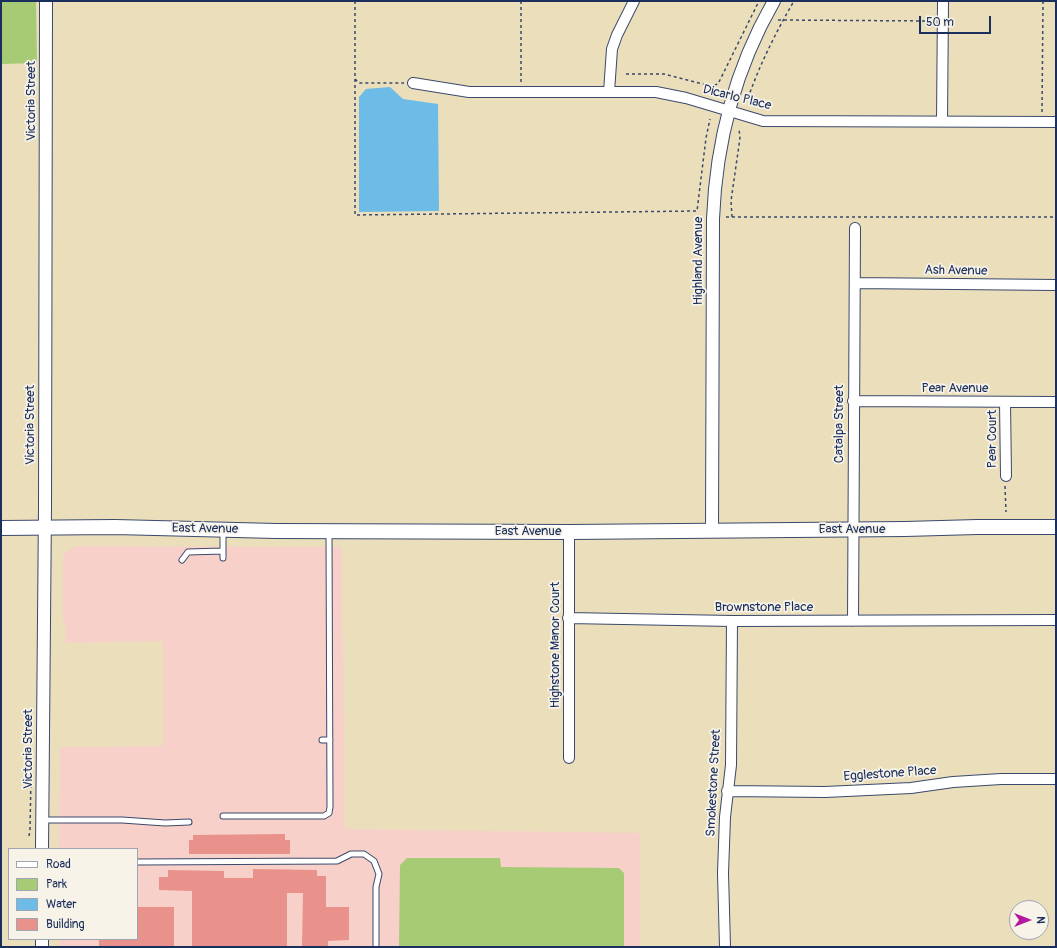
<!DOCTYPE html>
<style>
body{margin:0}
#map{position:relative;width:1057px;height:948px;overflow:hidden;background:#ebdebb;font-family:Pangolin,sans-serif}
canvas{display:block}
.frame{position:absolute;inset:0;border:2px solid #1b2f5e;pointer-events:none}
.legend{position:absolute;left:8px;top:848px;width:130px;height:92px;box-sizing:border-box;background:#f7f3e8;border:1px solid #9fa5b1;margin:0;padding:5px 7px;list-style:none;font-size:12px;color:#1b2f5e}
.legend li{display:flex;align-items:center;gap:8px;height:20px}
.legend b{width:20px;border:1px solid #9fa5b1}
.north{position:absolute;left:1009px;top:900px;width:40px;height:40px;box-sizing:border-box;background:#f7f3e8;border:1px solid #9fa5b1;border-radius:50%;rotate:90deg;font-size:11px;font-weight:700;line-height:16px;text-align:center;color:#1b2f5e}
.north::after{content:'';display:block;margin:auto;width:14px;height:18px;background:#b5179e;clip-path:polygon(50% 0,100% 100%,50% 72%,0 100%)}
.scale{position:absolute;left:919px;top:16px;width:72px;height:18px;box-sizing:border-box;border:2px solid #1b2f5e;border-top:0;padding-left:5px;font-size:12px;line-height:14px;white-space:nowrap;color:#1b2f5e;-webkit-text-stroke:3px #f7f3e8;paint-order:stroke}
</style>
<div id="map">
<canvas width="1057" height="948"></canvas>
<div class="frame"></div>
<ul class="legend">
<li><b style="height:5px;background:#fff"></b>Road</li>
<li><b style="height:11px;background:#a6cb74"></b>Park</li>
<li><b style="height:11px;background:#6dbbe7"></b>Water</li>
<li><b style="height:11px;background:#e8928b"></b>Building</li>
</ul>
<div class="north">N</div>
<div class="scale">50 m</div>
</div>
<script>
const c = document.querySelector('canvas').getContext('2d');
c.lineJoin = 'round';
function fillPath(path, color) { c.fillStyle = color; c.fill(path, 'evenodd'); }
function trace(path, color, width, dash) { c.strokeStyle = color; c.lineWidth = width; c.lineCap = dash ? 'butt' : 'round'; c.setLineDash(dash || []); c.stroke(path); }
function write(font, color, halo, rows, align = 'center') {
  c.font = font + ' Pangolin,sans-serif'; c.lineWidth = 3.5; c.setLineDash([]); c.textBaseline = 'middle'; c.strokeStyle = halo; c.fillStyle = color; for (const [text, x, y, turn = 0] of rows) {
    c.save(); c.translate(x, y); c.rotate((+turn || 0) * Math.PI / 180); c.textAlign = isNaN(turn) ? turn : align; if (halo) c.strokeText(text, 0, 0); c.fillText(text, 0, 0); c.restore();
  }
}
fillPath(new Path2D(`
 M74,546L342,547L345,829L640,833V947H59V939H137V849H59L60,747L163,746V641L66,643V622H63V556Z`), '#f7d1c9');
fillPath(new Path2D(`
 M1,1H36L37,63L1,64Z
 M407,858H500L501,867L619,868L624,873V947H399L400,865Z`), '#a6cb74');
fillPath(new Path2D(`
 M390,87L403,99L438,104L439,211L359,212V97L366,89Z`), '#6dbbe7');
fillPath(new Path2D(`
 M285,834V840H290V854H189V840H193V835Z
 M253,869L317,870V876H326V907H349V940L328,941V947H302L303,893H287V947H192V891L159,890V877H168V870L224,871V878H253Z
 M137,907H174V947H99V939H137Z`), '#e8928b');
const service = new Path2D(`
 M223,551V558
 M182,560L188,552L223,551V532
 M322,740H330
 M223,816H324L329,813L330,807L329,532
 M43,820H122L165,823L189,822
 M137,862L337,861L351,854H364L374,861L379,874L376,887V947`);
const minor = new Path2D(`
 M413,83L469,92H656L686,98L763,121L1056,122
 M609,92L612,49L617,35L634,1
 M942,121L943,1
 M855,283L1056,285
 M853,401L1056,402
 M1005,402L1006,476
 M568,618L732,621L1056,620
 M853,621L855,228
 M569,758V532
 M727,791L825,792L911,788L953,782L1001,779H1056
 M725,947L723,873L725,817L731,765L732,621`);
const tertiary = new Path2D(`
 M712,531L713,219C716,141 735,69 774,1
 M42,849L45,506L46,1
 M42,947V939`);
const secondary = new Path2D(`
 M1,528L115,527L276,531L569,532L905,529L977,527H1056`);
trace(service, '#3a496c', 7);
trace(minor, '#3a496c', 12);
trace(tertiary, '#3a496c', 14);
trace(secondary, '#3a496c', 16);
trace(new Path2D(`
 M355,1V79L359,83H404
 M778,20L933,21
 M626,74H664L711,86L718,84L759,1
 M355,79V215L697,211L706,138L710,119
 M521,82V1
 M748,98C760,64 776,32 794,1
 M1042,112L1043,1
 M726,217H1056
 M732,217L731,201L740,138L739,129
 M1005,486L1006,512
 M29,836L30,830L31,778`), '#3a496c', 1.5, [3, 3]);
trace(service, '#fff', 5);
trace(minor, '#fff', 10);
trace(tertiary, '#fff', 12);
trace(secondary, '#fff', 14);
write('13px', '#1b2f5e', '#f7f3e8', [
 ["Dicarlo Place",737,98,14],
 ["Victoria Street",32,101,-90],
 ["Highland Avenue",699,261,-90],
 ["Ash Avenue",956,271,1],
 ["Pear Avenue",955,389],
 ["Catalpa Street",840,424,-90],
 ["Victoria Street",31,425,-90],
 ["Pear Court",993,439,-90],
 ["East Avenue",205,529,1],
 ["East Avenue",852,530],
 ["East Avenue",528,532],
 ["Brownstone Place",764,608],
 ["Highstone Manor Court",556,645,-90],
 ["Victoria Street",29,749,-90],
 ["Egglestone Place",890,774,-4],
 ["Smokestone Street",714,783,-87]
]);
</script>
